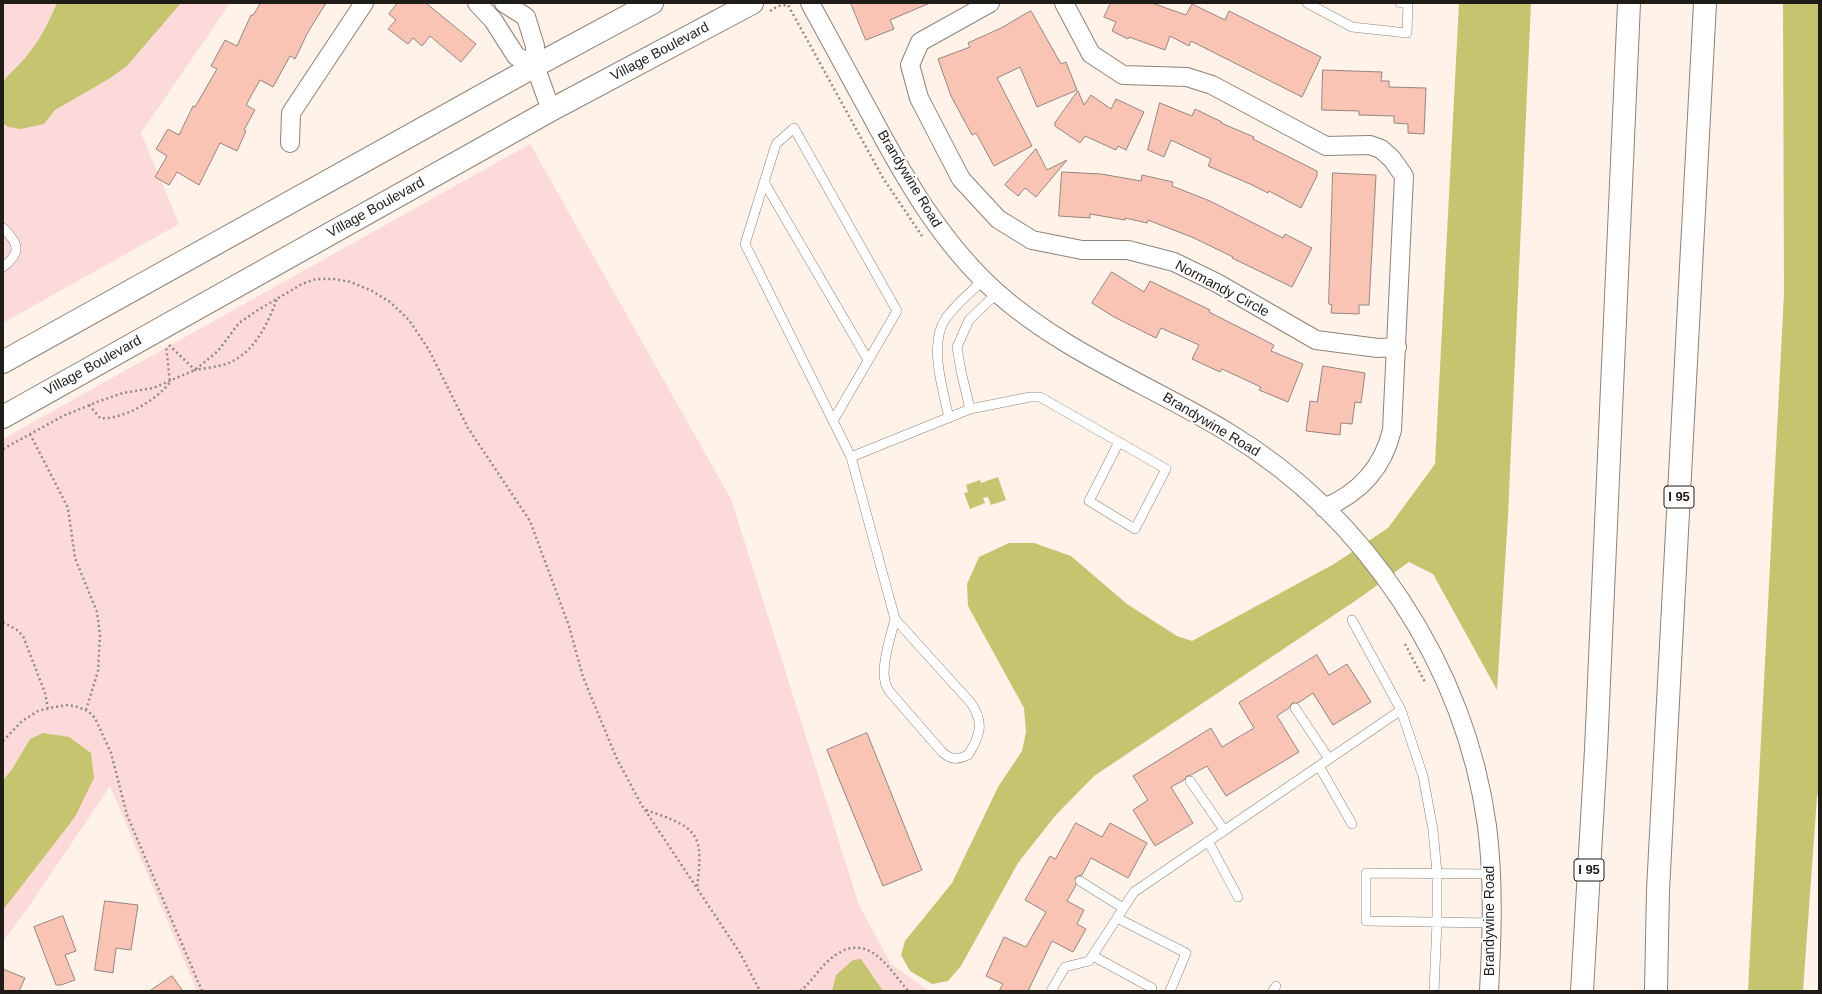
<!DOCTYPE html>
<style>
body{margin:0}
#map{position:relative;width:1822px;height:994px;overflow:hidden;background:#fef2e9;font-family:Arial,sans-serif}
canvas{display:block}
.frame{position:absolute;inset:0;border:4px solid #201c17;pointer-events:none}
</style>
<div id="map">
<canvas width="1822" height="994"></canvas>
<div class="frame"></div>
</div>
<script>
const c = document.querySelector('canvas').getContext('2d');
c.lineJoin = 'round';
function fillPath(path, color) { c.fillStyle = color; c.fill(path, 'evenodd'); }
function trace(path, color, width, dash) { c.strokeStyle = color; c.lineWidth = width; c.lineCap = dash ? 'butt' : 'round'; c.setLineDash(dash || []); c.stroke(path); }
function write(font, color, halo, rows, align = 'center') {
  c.font = font + ' Arial,sans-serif'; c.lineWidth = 4; c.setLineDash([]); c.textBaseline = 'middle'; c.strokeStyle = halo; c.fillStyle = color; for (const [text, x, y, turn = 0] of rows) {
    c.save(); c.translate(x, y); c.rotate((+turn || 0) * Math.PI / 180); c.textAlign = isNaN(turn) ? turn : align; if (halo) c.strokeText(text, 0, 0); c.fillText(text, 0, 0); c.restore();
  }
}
fillPath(new Path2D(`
 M3,3H230L141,133L179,224L3,323Z
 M530,144L731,499L859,905L891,964L929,991H197L110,786L28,908L3,941V439Z`), '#fddada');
fillPath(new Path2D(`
 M57,3H181L127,66L107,80L55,110L44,124L21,129L8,127L3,123V82C10,72 21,64 28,54C41,39 49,21 57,3Z
 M1459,3H1531L1508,516L1497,690L1433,574L1409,562L1361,597L1094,776L1055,816L1018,863L961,966L948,981L932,984L910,971L901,955L905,941L952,883L998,787L1022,751L1026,732L1024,708L968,606L967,584L979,557L1009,543H1034L1071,556L1127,604L1177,636L1192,641L1334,564L1388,528L1435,464Z
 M1783,3H1819V792L1817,797L1803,991H1748L1784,294Z
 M998,477L1006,500L991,505L988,497L983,498L985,503L970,509L964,493L968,492L966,485L980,480L981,483Z
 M43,733L69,737L91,753L94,778L75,817L3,910V780L11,771L30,739Z
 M861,959L883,991H832L836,975L853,960Z`), '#c6c56f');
const building = new Path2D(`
 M261,3H326L308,32L295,59L290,56L273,87L260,80L246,105L255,110L244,130L246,131L237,151L220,143L199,185L177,172L169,185L155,177L167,156L156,149L168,129L179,135L193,106L195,107L217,69L211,66L225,40L237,46L251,15H253Z
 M398,3H426L476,44L461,62L430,36L422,46L413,38L408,44L388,29L396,20L389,14Z
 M851,3H930L890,20L894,29L866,40Z
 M1111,3H1152L1186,15L1192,4L1225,20L1229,11L1321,57L1302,97L1191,41L1189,46L1170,36L1165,50L1129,37L1128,39L1112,31L1116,22L1104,17Z
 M1031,11L1061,64L1066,62L1077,90L1037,107L1020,67L997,78L1032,146L994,166L976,133L972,135L951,96L938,59L970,47L968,43L1001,28Z
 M1323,70L1382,72L1381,81H1389V87L1426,88L1424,134L1408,133V124L1394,123V116L1359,115V111L1322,110Z
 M1078,91L1084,105L1091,95L1111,109L1116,99L1144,112L1126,150L1118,146L1116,150L1085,136L1080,143L1055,126V123Z
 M1160,103L1192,116L1195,109L1222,122L1221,123L1254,137L1253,139L1317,171V176L1301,208L1269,191L1268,193L1250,184L1208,166L1211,159L1171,140L1164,157L1148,150Z
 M1036,149L1047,170L1067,160L1036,197L1025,188L1018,196L1005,185Z
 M1062,172L1101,174L1141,181L1142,175L1173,182L1172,186L1210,201L1283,238L1285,234L1312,248L1292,287L1232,258L1233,257L1194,238L1148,220L1147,223L1125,218V220L1090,214V218L1059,216Z
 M1333,173L1376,175L1369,305H1359V314L1331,313L1332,305L1329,304Z
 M1112,272L1144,292L1150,281L1210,310L1209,312L1274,345L1271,351L1303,364L1288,402L1259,390L1261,387L1222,369L1220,372L1192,359L1199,345L1161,328L1156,338L1114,317L1092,303Z
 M1323,366L1365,373L1361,403L1355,402L1352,424L1341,423L1340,435L1306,431L1310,401L1317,402Z
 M1317,655L1329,675L1347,664L1371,702L1333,725L1313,693L1298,703H1292L1289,708L1277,716L1299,752L1226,796L1207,766L1191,775L1187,776L1184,780L1171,787L1193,823L1155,846L1133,810L1148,800L1133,776L1211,728L1222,747L1254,728L1239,703Z
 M867,733L922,870L883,886L827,750Z
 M1076,823L1102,837L1110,823L1147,843L1128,878L1091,858L1082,875L1078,876L1075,878L1076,885L1067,901L1084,910L1077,924L1086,929L1073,952L1052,941L1028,991H999L1003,984L986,976L1004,937L1026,947L1046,912L1025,900L1050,856L1055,859Z
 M105,901L138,905L131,950L116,948L113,973L95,970Z
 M63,916L76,951L65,955L75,980L61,985H56L34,927Z
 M3,969L25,978L19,991H3Z
 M172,976L183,991H150Z`);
fillPath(building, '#f9c4b3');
trace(building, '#96857f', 1);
const service = new Path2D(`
 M1307,3L1352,27L1407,33L1408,3H1400
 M764,182L868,360
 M3,228C19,244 22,252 3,267
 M970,409L961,371L957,347L969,320L997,293
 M949,418C943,390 928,343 946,318C956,304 971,292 983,280
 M833,421L897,311L794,128L776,144L745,244L851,457
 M895,619C891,635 881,665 885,681C885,685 888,689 890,692L942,752C951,760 957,760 968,755C981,735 984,722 971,703L895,619L851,457L970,409L1030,397H1040L1166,469L1135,529L1089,501L1119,442
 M1352,620L1401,710L1423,776L1433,830L1437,873V922L1434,991
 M1295,708L1329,759
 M1319,766L1352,824
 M1190,781L1224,830
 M1208,841L1238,897
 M1492,874L1366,873V921L1492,923
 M1080,881L1123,908
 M1117,918L1186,953L1170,991
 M1093,956L1152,988
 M1051,991L1065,967L1089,961L1134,892L1401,710
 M1273,991L1276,986`);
const minor = new Path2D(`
 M477,3L493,20L516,56L535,66
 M504,3L526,17L535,46V66L551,110
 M810,3C830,40 851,78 871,115C905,179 941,242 995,291C1064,353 1151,385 1229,433C1366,516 1465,666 1487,826C1494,881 1492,935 1489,991
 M990,3L920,42L910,65L919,98L961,179L998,219L1032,240L1082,250H1128L1174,262L1217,283L1316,340L1378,348L1397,347
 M1064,3L1091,54L1123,75L1187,77L1212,85L1326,146L1370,145L1381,149L1392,159L1404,176L1392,430C1383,468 1360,493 1324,508
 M290,143L291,113L364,3`);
const tertiary = new Path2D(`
 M3,362L535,66L652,3
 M3,417L551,110L752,3`);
const motorway = new Path2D(`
 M1582,991L1596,750L1629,3
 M1656,991L1658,890L1705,3`);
trace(service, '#8f8278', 10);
trace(minor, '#8f8278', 20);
trace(tertiary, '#8f8278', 24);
trace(motorway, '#8f8278', 24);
trace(new Path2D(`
 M770,11L778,6L788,5L883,178L922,236
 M169,345L195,370C205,368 217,367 226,364C254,354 267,325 277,299
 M89,405L100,418C123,420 157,400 170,382L166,346
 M30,434L68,508L75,558L97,612L100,635L98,671L86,710
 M3,449L63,416L97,402L123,393L153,388L195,370L218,351L239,323L258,310L302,284L316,279H334L351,282L372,291L390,302L409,320L429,350L468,428L530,521L569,626L583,677L616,757L641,804L740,953L760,991
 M3,622L17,630L23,636L45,693L48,708
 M1405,644L1426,684
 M3,741L22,721L38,711L54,707L68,705L78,707L88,711L95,718L111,753L127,815L202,991
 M646,810C698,828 704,832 697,888
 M800,991C811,983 818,970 828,961C865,928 885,963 908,991`), '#928a83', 2.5, [2, 3]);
trace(service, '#fff', 9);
trace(minor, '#fff', 18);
trace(tertiary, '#fff', 22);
trace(motorway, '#fff', 22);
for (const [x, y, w] of [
 [1679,497,30],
 [1589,870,30]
]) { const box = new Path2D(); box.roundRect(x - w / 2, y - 11, w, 22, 3); c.fillStyle = '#fff'; c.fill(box); trace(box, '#201c17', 1); }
write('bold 13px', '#201c17', null, [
 ["I 95",1679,497],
 ["I 95",1589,870]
]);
write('14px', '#201c17', '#fff', [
 ["Village Boulevard",660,52,-28],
 ["Brandywine Road",909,179,59],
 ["Village Boulevard",376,208,-29],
 ["Normandy Circle",1222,289,28],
 ["Village Boulevard",93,366,-29],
 ["Brandywine Road",1211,425,31],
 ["Brandywine Road",1490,921,-90]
]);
</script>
